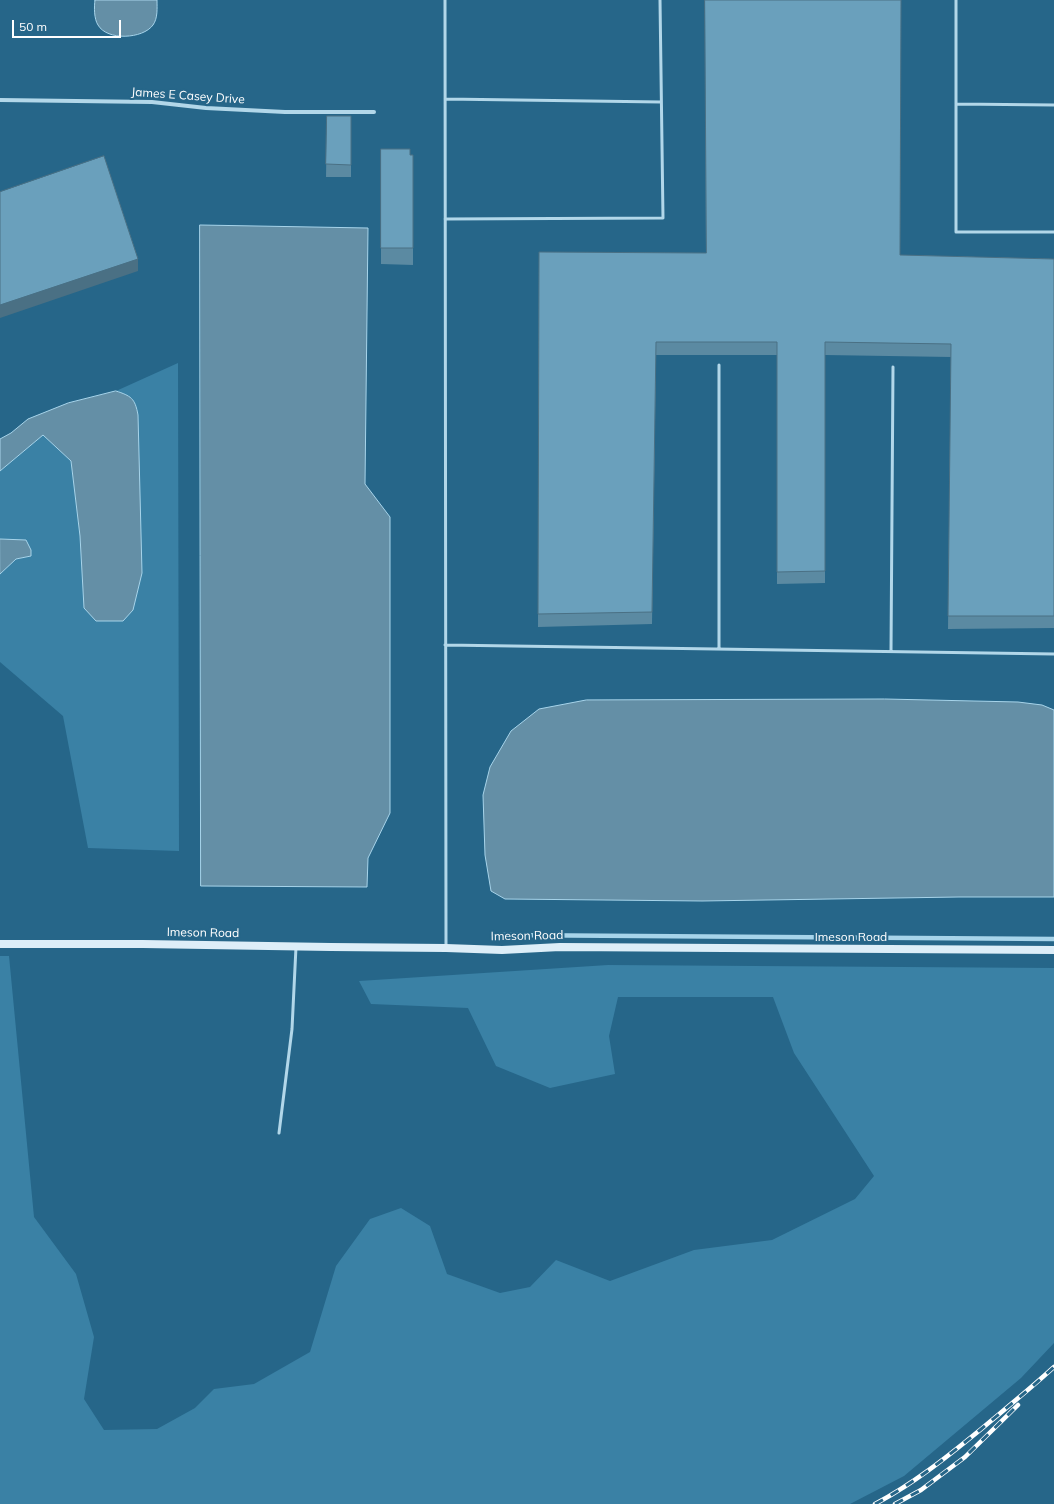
<!DOCTYPE html>
<style>
body{margin:0}
#map{position:relative;width:1054px;height:1504px;overflow:hidden;background:#266689;font-family:Mulish,sans-serif}
canvas{display:block}
.scale{position:absolute;left:12px;top:20px;width:109px;height:18px;box-sizing:border-box;border:2px solid #fff;border-top:0;padding-left:5px;font-size:12px;line-height:14px;white-space:nowrap;color:#fff;-webkit-text-stroke:3px #266689;paint-order:stroke}
</style>
<div id="map">
<canvas width="1054" height="1504"></canvas>
<div class="scale">50 m</div>
</div>
<script>
const c = document.querySelector('canvas').getContext('2d');
c.lineJoin = 'round';
function fillPath(path, color) { c.fillStyle = color; c.fill(path, 'evenodd'); }
function trace(path, color, width, dash) { c.strokeStyle = color; c.lineWidth = width; c.lineCap = dash ? 'butt' : 'round'; c.setLineDash(dash || []); c.stroke(path); }
function write(font, color, halo, rows, align = 'center') {
  c.font = font + ' Mulish,sans-serif'; c.lineWidth = 4; c.setLineDash([]); c.textBaseline = 'middle'; c.strokeStyle = halo; c.fillStyle = color; for (const [text, x, y, turn = 0] of rows) {
    c.save(); c.translate(x, y); c.rotate((+turn || 0) * Math.PI / 180); c.textAlign = isNaN(turn) ? turn : align; if (halo) c.strokeText(text, 0, 0); c.fillText(text, 0, 0); c.restore();
  }
}
fillPath(new Path2D(`
 M178,363L179,851L88,848L63,716L0,662V574L16,559L31,556L6,539H0V471L43,435L71,461L80,536L84,608L129,396L116,391Z
 M0,956H9L34,1217L76,1274L94,1337L84,1399L104,1430L157,1429L195,1408L214,1389L254,1384L310,1352L336,1266L370,1219L401,1208L430,1226L447,1274L500,1293L530,1287L556,1260L610,1281L694,1250L772,1240L855,1199L874,1176L794,1053L773,997H618L609,1036L615,1074L550,1088L496,1066L468,1008L371,1004L359,981L608,965L1054,968V1343L1021,1378L904,1476L850,1504H0Z`), '#3a81a5');
const water = new Path2D(`
 M95,0H157C157,8 158,18 153,25C143,39 107,41 98,25C94,19 94,7 95,0Z
 M200,225L368,228L365,484L390,517V813L368,858L367,887L201,886Z
 M116,391C131,396 135,398 138,415L142,573L133,610L123,621H96L84,608L80,536L71,461L43,435L0,471V439L11,433L28,419L68,403Z
 M0,539L26,540L31,550V556L16,559L0,574Z
 M885,699L1018,702L1042,705L1054,710V897H959L702,901L505,899L491,891L485,855L483,795L490,767L511,731L539,709L586,700Z`);
fillPath(water, '#648fa6');
trace(water, '#a7d4ea', 1);
trace(new Path2D(`
 M500,935L1054,939`), '#a7d4ea', 4.5);
trace(new Path2D(`
 M445,0L446,946
 M956,0V232H1054
 M445,99L661,102
 M956,104L1054,105
 M445,219L663,218L660,0
 M719,365V649
 M445,645L1054,654
 M891,651L893,367
 M279,1133L292,1029L296,947`), '#b2d7e9', 3);
trace(new Path2D(`
 M0,100L152,102L206,108L285,112H374`), '#b2d7e9', 4);
trace(new Path2D(`
 M0,944H143L331,947L446,948L502,950L560,947L1054,950`), '#ddeef8', 8);
const rail = new Path2D(`
 M875,1504C913,1484 947,1457 980,1430C1005,1409 1030,1389 1054,1367
 M895,1504L921,1490L965,1457L1018,1405`);
trace(rail, '#fff', 4.5);
trace(rail, '#266689', 3, [9]);
fillPath(new Path2D(`
 M327,116H351V177H326Z
 M381,149L410,155H413V265L381,264Z
 M539,252L900,255L1054,259V628L948,629L951,357L825,355V583L777,584V355H656L652,624L538,627Z`), '#5b8aa2');
fillPath(new Path2D(`
 M138,259V271L0,318V305Z`), '#4a7084');
const building = new Path2D(`
 M705,0H901L900,255L1054,259V616H948L951,344L825,342V571L777,572V342H656L652,612L538,614L539,252L706,253Z
 M327,116H351V165L326,164Z
 M381,149H410V155H413V248H381Z
 M104,156L138,259L0,305V192Z`);
fillPath(building, '#6aa0bc');
trace(building, '#4a7084', 1);
write('12px', '#fff', '#266689', [
 ["James E Casey Drive",188,96,4],
 ["Imeson Road",203,933,1],
 ["Imeson Road",527,936,-1],
 ["Imeson Road",851,937]
]);
</script>
